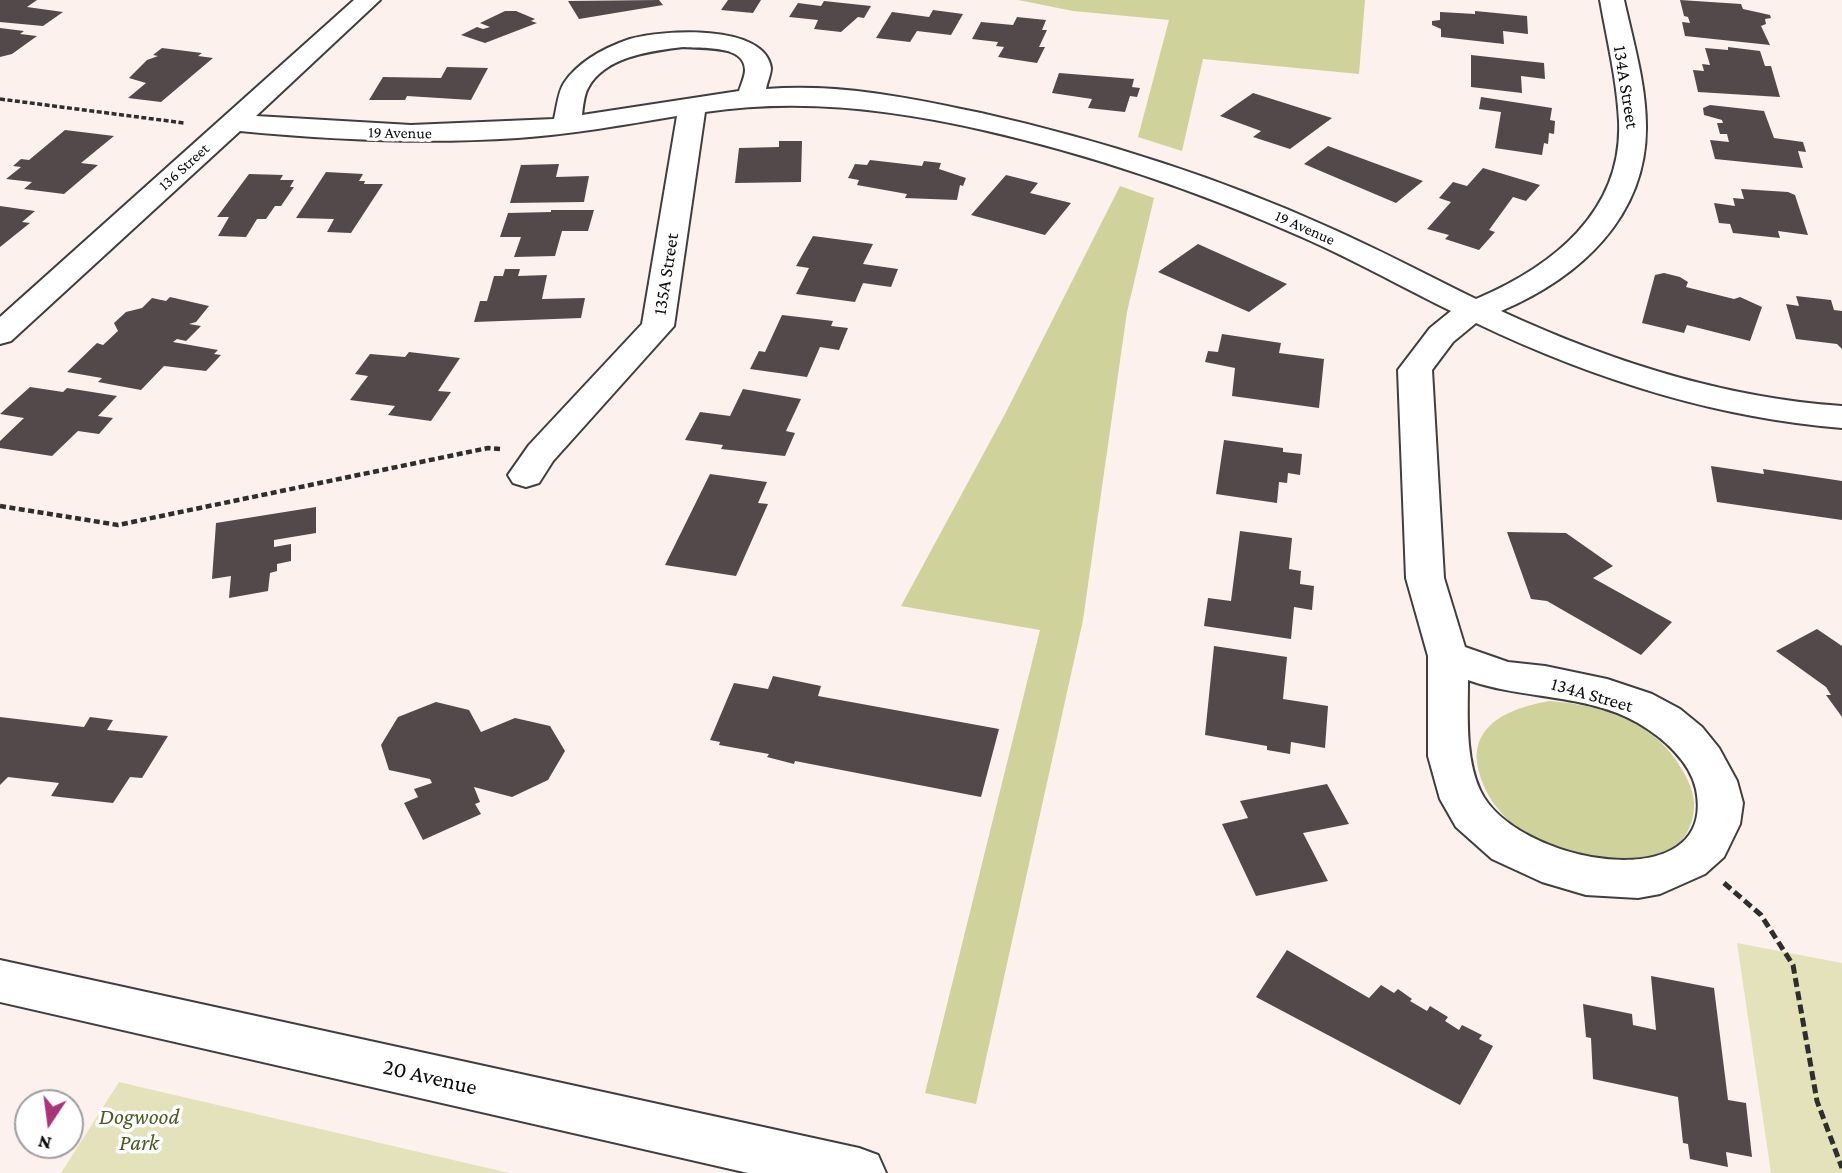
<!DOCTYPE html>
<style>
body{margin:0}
#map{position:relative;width:1842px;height:1173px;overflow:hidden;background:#fdf1ed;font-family:"Crimson Pro",serif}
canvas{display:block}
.north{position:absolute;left:14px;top:1089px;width:70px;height:70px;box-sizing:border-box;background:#fff;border:2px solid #9e9e9e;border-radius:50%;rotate:193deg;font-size:19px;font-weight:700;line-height:28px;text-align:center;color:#0c0c0c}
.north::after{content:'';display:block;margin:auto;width:24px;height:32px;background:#ab3477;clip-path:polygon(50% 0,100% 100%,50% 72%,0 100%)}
</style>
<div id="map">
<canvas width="1842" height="1173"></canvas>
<div class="north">N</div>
</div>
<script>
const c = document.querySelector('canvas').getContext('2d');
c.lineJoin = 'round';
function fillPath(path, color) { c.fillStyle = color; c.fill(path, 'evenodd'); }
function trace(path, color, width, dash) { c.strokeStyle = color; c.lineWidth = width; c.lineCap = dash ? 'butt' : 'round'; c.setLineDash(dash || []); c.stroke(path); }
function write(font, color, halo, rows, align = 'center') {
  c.font = font + ' "Crimson Pro",serif'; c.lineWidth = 7; c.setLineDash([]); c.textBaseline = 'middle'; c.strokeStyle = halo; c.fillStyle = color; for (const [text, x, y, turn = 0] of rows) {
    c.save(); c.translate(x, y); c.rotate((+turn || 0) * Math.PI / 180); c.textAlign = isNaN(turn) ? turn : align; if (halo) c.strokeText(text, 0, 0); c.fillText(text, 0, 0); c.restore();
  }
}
fillPath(new Path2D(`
 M1737,943L1842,963V1173H1771Z
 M119,1082L509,1173H61Z`), '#e3e2ba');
fillPath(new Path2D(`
 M1018,0H1365L1359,74L1203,59L1182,151L1138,137L1169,20L1073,11Z
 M1120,186L1154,198L1127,312L1083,620L976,1104L925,1093L1040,630L901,606L1005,414Z
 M1550,701C1601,705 1654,721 1681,768C1688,779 1695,794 1694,808C1690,876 1591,867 1549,847C1516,831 1488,807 1479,772C1466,724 1513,707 1550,701Z`), '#d0d29b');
fillPath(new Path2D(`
 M0,0H37L27,7L63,12L43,26L0,22Z
 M659,0L663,5L579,19L568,1Z
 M728,0H761L753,13L721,10Z
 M1680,0L1741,4L1743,9L1770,15L1771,18L1765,19L1766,24L1761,26L1770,45L1685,36L1682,22L1690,23L1688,17L1684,16Z
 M824,1L871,6L864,18L858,17L841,32L814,29L818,20L789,17L798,3L821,6Z
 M933,10L963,14L951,35L917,31L910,42L876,38L892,12L929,17Z
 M505,11H516L535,19L531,21L537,23L485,43L461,35L477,27L483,29L490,27L480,23Z
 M1475,11L1527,16L1528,34L1503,31L1504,44L1441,37V29L1432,25V21L1440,20V12L1475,14Z
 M1017,17L1046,20L1042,30H1047L1039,47H1045L1037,63L998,57L1004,47L996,46L998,42L972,39L981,22L1013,25Z
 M0,28L24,31L20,34L37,36L12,54L0,57Z
 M1728,47L1760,51L1765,66H1771L1780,97L1698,92L1693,70L1704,71L1702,64L1710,65L1705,48L1728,50Z
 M162,48L202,53L198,56L213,58L161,102L128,98L146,83L129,78L147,60L158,56L153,55Z
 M1471,55L1544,63L1545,79L1521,76L1522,93L1471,87Z
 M447,67L488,68L471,100L407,96L405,100H369L383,77L441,78Z
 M1059,73L1134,79L1132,87L1140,88L1137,97L1130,96L1125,112L1088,108L1092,99L1052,93Z
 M1253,93L1332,118L1290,149L1253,137L1261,131L1220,116Z
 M1481,97L1552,108L1550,120L1555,121L1554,134L1549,133L1548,144L1544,143L1542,155L1495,148L1501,112L1479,109Z
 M1710,105L1764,111L1774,138L1803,142L1806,152L1798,151L1803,168L1715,159L1710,140L1729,142L1727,134H1720L1717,123H1723L1722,120L1704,115L1703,108Z
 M65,130L114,136L81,163L98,165L64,194L24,189L32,182L6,179L21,167L13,166L21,159L29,160Z
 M779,141H802L801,182L735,183L739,148L779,147Z
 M1328,146L1423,181L1396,203L1304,164Z
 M870,160L922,166L924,161L941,163L939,169L966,178L963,186L960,185L957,200L905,198L907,194L857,185L859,180L848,178L855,164L867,165Z
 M559,164L556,177L589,176L584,202L510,203L521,165Z
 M1483,168L1540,185L1526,201L1513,197L1489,230L1495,232L1479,250L1445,239L1449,235L1427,229L1451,202L1439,198L1453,182L1467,186Z
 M326,172L363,174L359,181H365L364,184H383L351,233L327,232L334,219L296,218Z
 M249,174L283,175L280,180H294L290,187H294L281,206H275L266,219H257L246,237L218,236L229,217H217Z
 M1006,175L1038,183L1030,193L1071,203L1045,235L971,215Z
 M1741,189L1788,192L1795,195L1808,235L1778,231L1780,238L1733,233L1730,224L1719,223L1714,203L1735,206L1733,198L1744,199Z
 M0,206L35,211L22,222L30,223L0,247Z
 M551,210H594L588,231H562L555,256L514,257L521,237H500L508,213L551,212Z
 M813,236L873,244L863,264L898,269L891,287L863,283L855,302L796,294L809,268L796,266Z
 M1198,244L1287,284L1249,312L1158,272Z
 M505,269H520L518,276L547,275L542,299L585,298L581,318L474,322L480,301H487L494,276H503Z
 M1664,273L1680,277L1688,282L1686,287L1734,299L1740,297L1762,307L1750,341L1687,325L1684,333L1642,323L1655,275Z
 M1796,296L1831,300L1834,310L1842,311V349L1837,344L1796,339L1786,304L1799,306Z
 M170,297L209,306L196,322L189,324L201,326L186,341L177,339L173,342L218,350L214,354L221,355L206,371L164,366L141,390L98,382L102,378L67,372L97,343L103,345L118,331L114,323L126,312L142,308L152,298L166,301Z
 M782,315L833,321L831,326L848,328L839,350L820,347L807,377L750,369L759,351L765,352Z
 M1222,334L1281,343L1279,353L1324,359L1319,408L1232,396L1235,368L1205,362L1208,351L1218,352Z
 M409,352L460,358L438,391L451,392L431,421L388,415L395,406L350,400L368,376L355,374L370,354L405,357Z
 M30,387L63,392L67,388L117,396L98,416L113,418L99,434L78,431L52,456L0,448V441L24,418L0,414Z
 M743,389L801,399L786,431L795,433L785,456L721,449L723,445L685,440L700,412L730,416Z
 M1224,440L1283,448V452L1302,454L1300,475L1288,473L1287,483L1279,482L1277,503L1216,494Z
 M1711,466L1764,474L1763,469L1842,481V520L1717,502Z
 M710,474L767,482L758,503L768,504L736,576L665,565Z
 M316,507V533L274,540V547L291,544V561L277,564V571L270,573L268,591L229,598L231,576L212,579L216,523Z
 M1240,531L1292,538L1289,569L1301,571L1300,584L1314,586L1312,610L1294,607L1291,639L1204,626L1208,598L1231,601Z
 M1507,532L1566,533L1613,566L1593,578L1672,622L1641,655L1547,601L1531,599Z
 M1817,629L1842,646V717L1826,695H1831L1826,687L1776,651Z
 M1214,646L1287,657L1283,699L1328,706L1325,748L1291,742L1290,754L1267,750V746L1205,735Z
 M773,676L821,686L818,696L999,729L981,797L795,761L794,764L767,757L769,754L719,745L720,742L710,740L734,683L768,689Z
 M436,702L469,710L481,732L515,718L550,726L565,751L548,780L512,797L474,787L480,802L475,804L481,814L423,840L404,803L418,797L414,789L432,783L430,779L389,770L381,745L398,717Z
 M0,717L84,727L90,717L113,720L107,730L168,736L142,778L130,777L113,803L51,796L59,783L8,777L0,785Z
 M1327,784L1349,824L1303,833L1328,881L1256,896L1222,824L1248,818L1240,801Z
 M1287,950L1369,998L1381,985L1394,993L1398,989L1412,999L1410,1001L1427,1011L1430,1006L1448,1017L1445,1021L1459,1030L1462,1025L1482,1035L1479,1039L1493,1046L1460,1105L1256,997Z
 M1651,976L1714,988L1728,1100L1746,1103L1752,1157L1726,1152L1728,1167L1690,1159L1688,1144L1683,1143L1678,1097L1593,1079L1591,1038L1586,1037L1583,1004L1632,1014L1633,1025L1656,1030Z`), '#53494b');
const minor = new Path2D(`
 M354,0H380L256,116L411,125L554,119C557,107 558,92 564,83C579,61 606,47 630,39C661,30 765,23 771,68C771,74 767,83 766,89C839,83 911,98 981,113C1100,140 1217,177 1328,227C1378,249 1427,275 1476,299C1552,267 1623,212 1619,121C1617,80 1607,40 1600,0H1624C1633,41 1646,84 1646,126C1647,217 1579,278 1501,311C1609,361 1723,398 1842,406V428C1715,418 1591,378 1476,323L1453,342L1432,370L1444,578L1465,647L1508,662L1545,666L1607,679L1652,694L1680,709L1702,727L1719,748L1737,781L1743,803L1740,824L1724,857L1705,874L1660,894L1638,898L1586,895L1542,882L1492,859L1456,827L1440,799L1428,756V656L1406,578L1398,370L1430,328L1451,311C1402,287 1354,260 1304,238C1201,192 1093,155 983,130C889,109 800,98 705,112L674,326L553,461L539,483L526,487L513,483L508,475L529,445L642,324L677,116C624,125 572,134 518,138C425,144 332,140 240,131L11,341L0,344V317ZM683,47C700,49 745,44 745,70C745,76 741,85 739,91L582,115C583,107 584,95 588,88C605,56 652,51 683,47ZM1468,680C1523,700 1586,693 1638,723C1662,737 1690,761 1696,789C1719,901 1514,864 1480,790C1465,757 1468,716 1468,680Z
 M0,960L859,1148L878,1155L886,1173H748L0,1002Z`);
trace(minor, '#3f3f3f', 4);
trace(new Path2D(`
 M0,99L184,123`), '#2e2e2e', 3.5, [5, 2.5]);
trace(new Path2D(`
 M0,506L118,525L488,448L501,449`), '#2e2e2e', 4.5, [6, 3.5]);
trace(new Path2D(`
 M1724,883L1761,915L1793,965L1817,1101L1842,1168`), '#2e2e2e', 5, [9, 4.5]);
fillPath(minor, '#fff');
write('16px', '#0c0c0c', '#fff', [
 ["19 Avenue",400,133,1],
 ["136 Street",184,167,-42],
 ["19 Avenue",1305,228,24]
]);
write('19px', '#0c0c0c', '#fff', [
 ["134A Street",1626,87,81],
 ["135A Street",666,274,-81],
 ["134A Street",1592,695,16]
]);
write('23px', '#0c0c0c', '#fff', [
 ["20 Avenue",430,1077,13]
]);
write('italic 23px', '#4c5b24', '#fff', [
 ["Dogwood",139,1117],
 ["Park",139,1143]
]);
</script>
